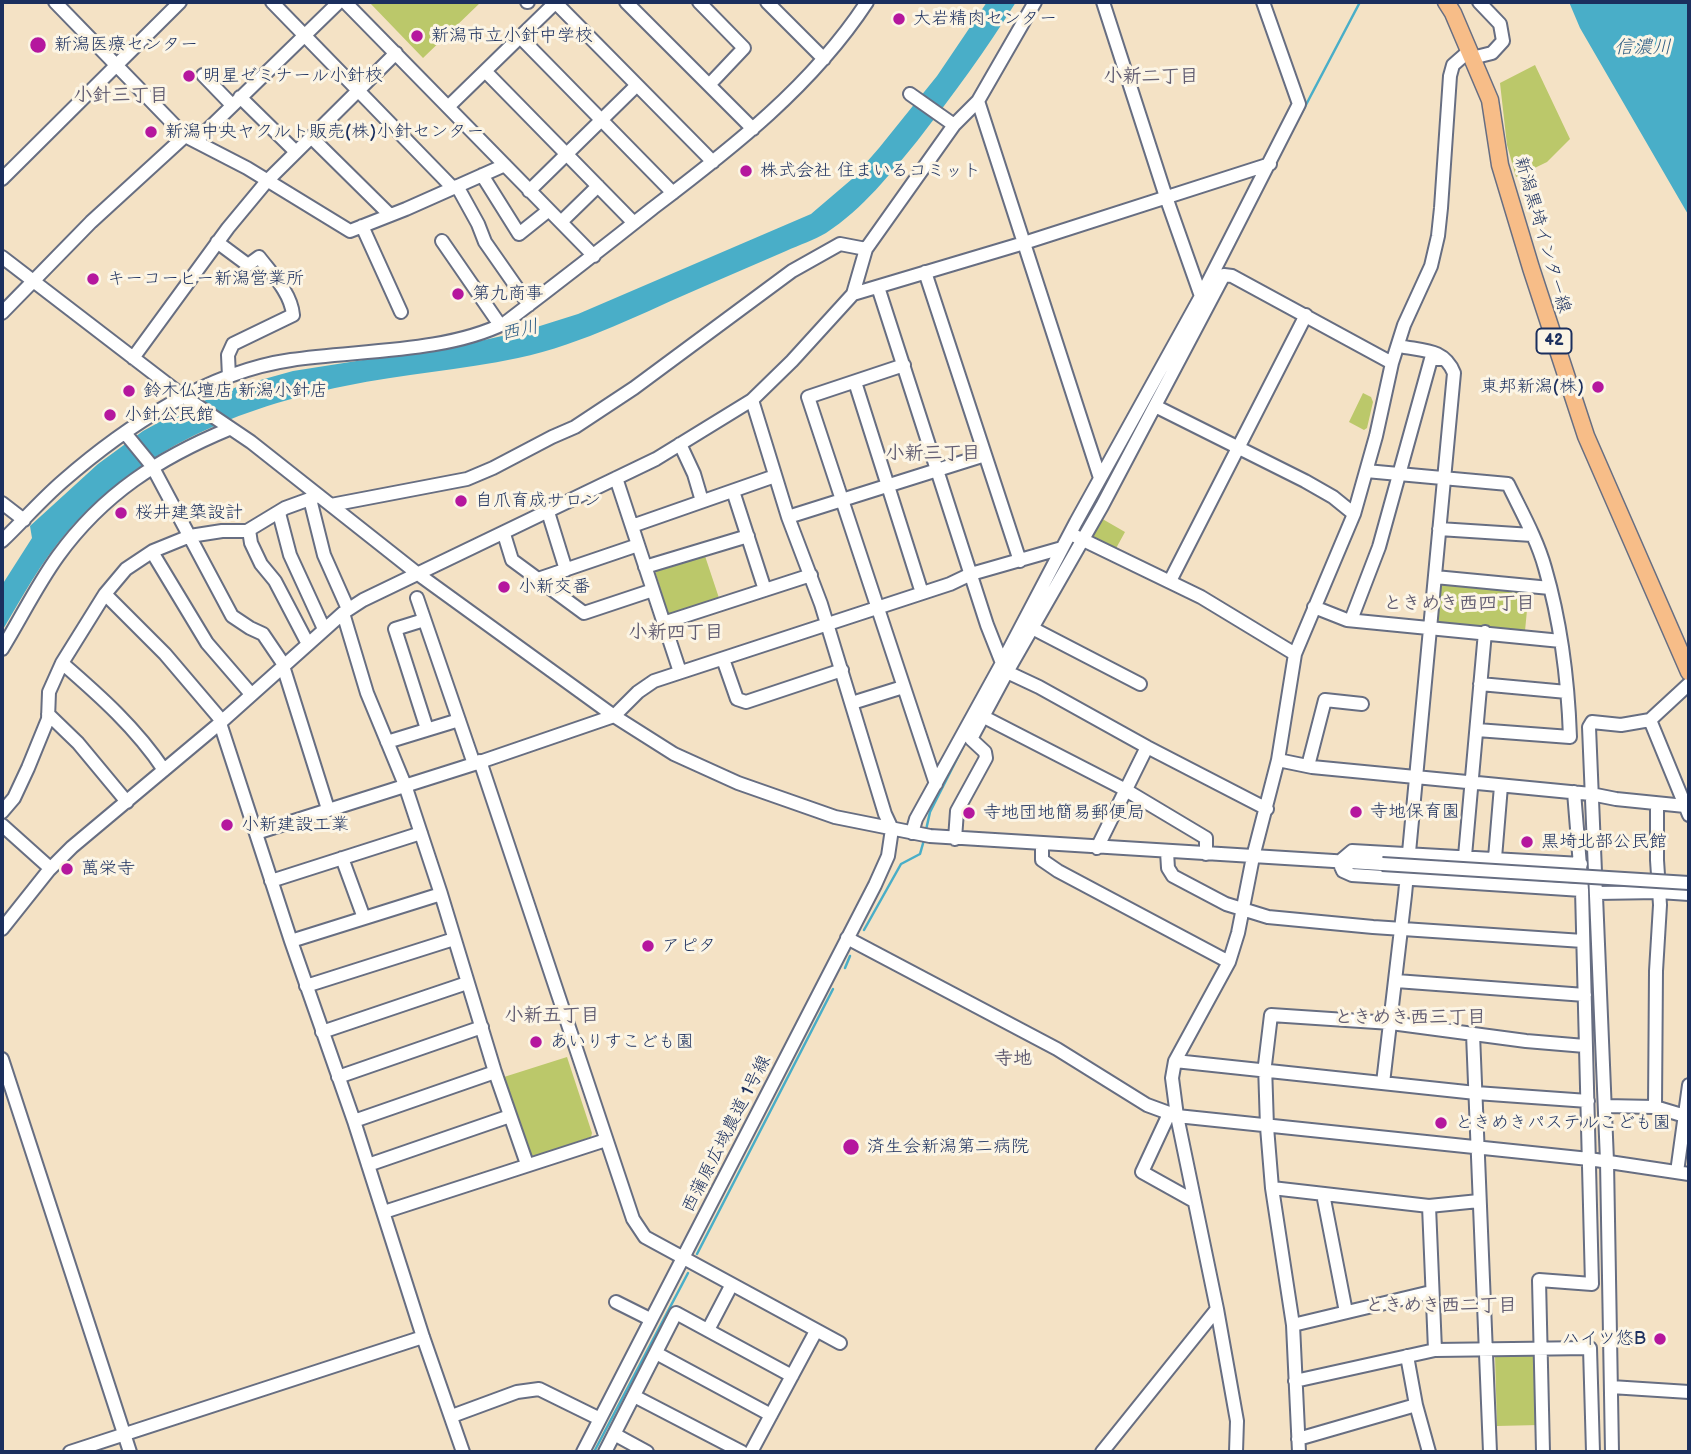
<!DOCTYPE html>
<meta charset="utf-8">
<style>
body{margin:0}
#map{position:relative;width:1691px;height:1454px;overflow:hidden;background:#f4e2c5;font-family:"Balsamiq Sans",sans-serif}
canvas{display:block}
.frame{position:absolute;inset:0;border:4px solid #1b2f5e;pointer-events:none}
</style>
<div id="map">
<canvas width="1691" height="1454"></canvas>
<div class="frame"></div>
</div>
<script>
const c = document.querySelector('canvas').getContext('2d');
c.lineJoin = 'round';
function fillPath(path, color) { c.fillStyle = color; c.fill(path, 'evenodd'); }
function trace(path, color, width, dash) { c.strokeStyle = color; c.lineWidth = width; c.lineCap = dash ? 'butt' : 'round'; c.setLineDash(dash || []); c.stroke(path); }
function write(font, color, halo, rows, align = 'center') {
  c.font = font + ' "Balsamiq Sans","Klee One",sans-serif'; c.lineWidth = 6; c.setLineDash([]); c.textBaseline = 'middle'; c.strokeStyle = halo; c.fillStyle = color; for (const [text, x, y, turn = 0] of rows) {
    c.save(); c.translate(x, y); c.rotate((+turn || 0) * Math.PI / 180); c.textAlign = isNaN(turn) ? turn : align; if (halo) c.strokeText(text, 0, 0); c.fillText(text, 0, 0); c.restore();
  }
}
fillPath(new Path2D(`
 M369,2H481L423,58Z
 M1535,65L1570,139L1547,162L1516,177L1507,145L1500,83Z
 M1363,393L1371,397L1373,402L1367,428L1364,430L1349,422Z
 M1099,517L1125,532L1114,552L1088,537Z
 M704,553L720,601L672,616L668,613L655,571L656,567Z
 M1442,580L1529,589L1525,631L1438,622Z
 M567,1057L592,1133L591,1137L534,1156L529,1154L504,1077Z
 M1537,1354L1539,1425L1497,1426L1495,1355Z`), '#bbc86a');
fillPath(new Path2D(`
 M987,2H1016C986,50 953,95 918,140C891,173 863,209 826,233C814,240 799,245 786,251C759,263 732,274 705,286C644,312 584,344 518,358C461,370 403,374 345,386C238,408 141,448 67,532C41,562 22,597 2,631V585L32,538L30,526L98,464L143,431L178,412L239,386L293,371L471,343L524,331L578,314L811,214L852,179L879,148L937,76Z
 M1569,2H1689V216L1580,28Z`), '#49aec8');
trace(new Path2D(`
 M1288,139L1360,2
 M1078,531L1151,399
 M926,830L930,812L966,741
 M864,930L901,864L920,854L924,840
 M845,968L850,956
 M697,1254L833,989
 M594,1452L688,1273`), '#49aec8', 2.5);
const minor = new Path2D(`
 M55,2L185,136L247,168L350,231L406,209L505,165
 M272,2L453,188
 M345,2L594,256
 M527,2H528
 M555,2L713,162
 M626,2L753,129
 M699,2L744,48L709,85
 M767,2L824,59
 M1103,2L1166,197L1202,299
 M520,37L673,193
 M1472,58L1492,53L1503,41L1500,24L1479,2
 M485,71L634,223
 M203,75L232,105
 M910,94L954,125
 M240,97L296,152
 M978,101L1100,478
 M448,107L556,2
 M311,137L390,215
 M196,141L339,2
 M482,175L519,234L549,210
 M2,179L180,2
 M457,186L478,224L485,242L529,305
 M529,191L636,86
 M561,222L598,186
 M362,226L401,312
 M442,241L500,325
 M217,242L248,265L259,257C272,274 291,293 293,315L233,344L228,355L229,377
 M2,257L183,396L251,442L418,574L614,716L674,754L738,783L835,817L930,836L1382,864
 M925,272L1020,561
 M878,287L987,625L1002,663
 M853,294L1024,243L1270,164
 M2,313L91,222L185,136
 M133,358L228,228L267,181L396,53
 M904,365L808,397L936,784
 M855,382L922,593
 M752,400L788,517L821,604L885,814L892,829
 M1155,406L1305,481L1333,497L1354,514
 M125,433L152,466L232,616L250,628L263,634L284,665
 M680,444L694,474L702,501
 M1366,471L1508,484C1521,511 1537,539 1545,568C1561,623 1568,680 1570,737L1477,730
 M616,478L680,672
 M733,491L765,590
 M310,499L324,555L348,609
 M2,503L24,520
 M331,505L467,479L493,468L552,437L575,427L634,388L792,271L840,244L866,249
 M548,512L566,570
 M279,513L290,555L324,629
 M788,517L985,455
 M632,526L775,476
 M1439,529L1532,535
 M249,530L251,543L261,564L275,581L308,644
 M504,534L512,560L584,613L653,590
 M1073,535L1201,597L1295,654
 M2,541C22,522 41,500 63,481C125,427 207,372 291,360C358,350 445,353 505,323C555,285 604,247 653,208C732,148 812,86 867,2
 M152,552L207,643L251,694
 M645,567L748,536
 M1435,577L1550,588
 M538,579L638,545
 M1170,581L1306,315
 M105,594L165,654L222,721
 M417,598L474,764
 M1314,607L1347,620L1561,641
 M343,613L367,693L405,785L441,894L495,1072L527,1164
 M424,620L395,629L427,729
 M1351,620L1379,547L1431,359H1444
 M663,623L811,575
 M1032,628L1140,684
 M2,649C21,618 37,585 58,556C103,494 159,458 229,429
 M723,659L737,699L746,702L842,670
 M62,663C100,696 136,728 164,770
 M283,666L328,809
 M1480,684L1567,692
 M852,703L903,687
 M48,714L78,743L127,802
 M984,717L1124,789L1206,838V854
 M1650,720L1689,815
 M220,723L291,941L354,1121L423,1337L463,1452
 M387,742L459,720
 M1278,760L1312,767L1591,794L1616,799L1685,806
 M480,761L633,1219L645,1237L840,1343
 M1308,766L1325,700L1362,704
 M1267,809L1147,747L1039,687L1007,672L1102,506L1224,275L1232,276L1392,363
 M2,812L14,798L28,768L48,719L49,692L62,663L105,594L126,569L153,551L190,536L222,531H247L285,508L318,496
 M2,825L50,868
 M256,833L474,764L614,716L638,692L654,681L950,584L971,574L1062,548
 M912,833L916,819L1002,663L1076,522L1200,298L1299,104L1263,2
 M955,839L957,811L986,758L985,752L971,739L1007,672
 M1042,844V860L1058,871L1229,962
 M1097,848L1147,747
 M1167,852L1168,868L1173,876L1226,904L1268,917L1373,927L1583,941
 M1465,856L1485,632
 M342,858L364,918
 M1495,858L1501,786
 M1581,864L1352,851L1339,862L1343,871L1352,875L1582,890
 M271,881L421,833
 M1597,893L1659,892L1689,894
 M2,929L49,870L72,847L220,723L343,613L363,600L656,459L752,400L792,361L853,294L866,249L954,125L978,101L1035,2
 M847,938L1057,1049L1147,1105L1177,1116L1589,1159L1689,1174
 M291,941L441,894
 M1396,981L1585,995
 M306,986L454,939
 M322,1032L467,983
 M1473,1034L1490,1452
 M2,1059L130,1452
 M1175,1061L1476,1093L1588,1101
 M338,1077L482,1027
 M1383,1083L1405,895L1454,373C1444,348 1422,351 1399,346
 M1605,1106L1655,1107L1685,1116
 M1655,1107L1656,971L1660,905L1657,860V804
 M1169,1114L1142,1172L1194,1201
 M354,1121L495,1072
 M368,1165L510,1116
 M1677,1172L1689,1085
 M1272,1188L1429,1206L1479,1201
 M1323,1194L1346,1312
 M1429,1206L1435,1350
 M384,1212L606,1140
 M616,1302L650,1319
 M1293,1325L1431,1292
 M708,1330L731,1286
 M656,1353L771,1415
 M1407,1356L1416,1405L1429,1452
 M1295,1381L1435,1350L1590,1348L1593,1452
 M1611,1387L1689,1392
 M634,1396L742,1452
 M452,1416L517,1392L539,1389L600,1419
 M614,1434L647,1452
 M1298,1439L1416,1405
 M70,1452L423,1337
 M583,1452L875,885L888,856L892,829
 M605,1452L676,1313L792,1376
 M751,1452L816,1331
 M1102,1452L1217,1309
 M1236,1452L1237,1421L1217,1309L1177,1116L1172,1078L1175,1061L1229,962L1238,933L1253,857L1278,760L1295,654L1354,514L1376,436L1392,363L1404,325L1431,266L1438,236L1441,208L1450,76L1453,65L1469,51
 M1299,1452L1293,1325L1272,1188L1267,1127L1265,1065L1271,1015L1391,1023L1526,1041L1585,1046
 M1543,1452L1539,1280L1592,1284L1582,890L1574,792
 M1612,1452L1607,1161L1589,727L1592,722L1621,725L1650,720L1689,684`);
const major = new Path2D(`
 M1446,2L1453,13L1490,100L1500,165L1531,268L1586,436L1689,672`);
trace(minor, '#676e82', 16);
trace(major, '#676e82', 19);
trace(minor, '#fff', 12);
trace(major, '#f7bd88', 16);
const minorBridge = new Path2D(`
 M1382,864L1689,883`);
trace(minorBridge, '#676e82', 16, []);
trace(minorBridge, '#fff', 12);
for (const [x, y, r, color] of [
 [899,19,7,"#b5179e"],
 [417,36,7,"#b5179e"],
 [38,45,9,"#b5179e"],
 [189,76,7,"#b5179e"],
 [151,132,7,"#b5179e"],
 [746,171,7,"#b5179e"],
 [93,279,7,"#b5179e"],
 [458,294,7,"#b5179e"],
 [1598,387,7,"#b5179e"],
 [129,391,7,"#b5179e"],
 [110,415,7,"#b5179e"],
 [461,501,7,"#b5179e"],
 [121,513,7,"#b5179e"],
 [504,587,7,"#b5179e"],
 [1356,812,7,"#b5179e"],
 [969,813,7,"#b5179e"],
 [227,825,7,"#b5179e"],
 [1527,842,7,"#b5179e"],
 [67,869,7,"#b5179e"],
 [648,946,7,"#b5179e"],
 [536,1042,7,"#b5179e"],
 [1441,1123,7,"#b5179e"],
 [851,1147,9,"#b5179e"],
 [1660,1339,7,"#b5179e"]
]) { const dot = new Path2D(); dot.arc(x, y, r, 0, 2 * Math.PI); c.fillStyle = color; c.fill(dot); trace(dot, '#fcf5e5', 2.5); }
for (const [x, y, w] of [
 [1554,341,35]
]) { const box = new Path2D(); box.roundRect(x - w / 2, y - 12.5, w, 25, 5); c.fillStyle = '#fcf5e5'; c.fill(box); trace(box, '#1b2f5e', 2); }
write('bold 16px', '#1b2f5e', null, [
 ["42",1554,341]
]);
write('18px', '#1b2f5e', '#fcf5e5', [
 ["大岩精肉センター",913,19],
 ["新潟市立小針中学校",431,36],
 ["新潟医療センター",54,45],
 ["明星ゼミナール小針校",203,76],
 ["新潟中央ヤクルト販売(株)小針センター",165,132],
 ["株式会社 住まいるコミット",760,171],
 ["キーコーヒー新潟営業所",107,279],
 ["第九商事",472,294],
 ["東邦新潟(株)",1584,387,"right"],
 ["鈴木仏壇店 新潟小針店",143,391],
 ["小針公民館",124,415],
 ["自爪育成サロン",475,501],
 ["桜井建築設計",135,513],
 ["小新交番",518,587],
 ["寺地保育園",1370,812],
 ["寺地団地簡易郵便局",983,813],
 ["小新建設工業",241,825],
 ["黒埼北部公民館",1541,842],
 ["萬栄寺",81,869],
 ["アピタ",662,946],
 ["あいりすこども園",550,1042],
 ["ときめきパステルこども園",1455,1123],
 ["済生会新潟第二病院",867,1147],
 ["ハイツ悠B",1646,1339,"right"]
], 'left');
write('18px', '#1b2f5e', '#fcf5e5', [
 ["新潟黒埼インター線",1542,235,74],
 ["西蒲原広域農道 1号線",727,1134,-63]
]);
write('italic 19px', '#2b5b83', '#fcf5e5', [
 ["信濃川",1643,48],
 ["西川",520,331,-13]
]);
write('bold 19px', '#625d72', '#fcf5e5', [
 ["小新二丁目",1151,77],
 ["小針三丁目",121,96],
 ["小新三丁目",933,454],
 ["ときめき西四丁目",1459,604],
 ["小新四丁目",676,633],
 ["小新五丁目",552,1016],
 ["ときめき西三丁目",1410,1018],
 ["寺地",1013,1059],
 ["ときめき西二丁目",1441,1306]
]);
</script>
